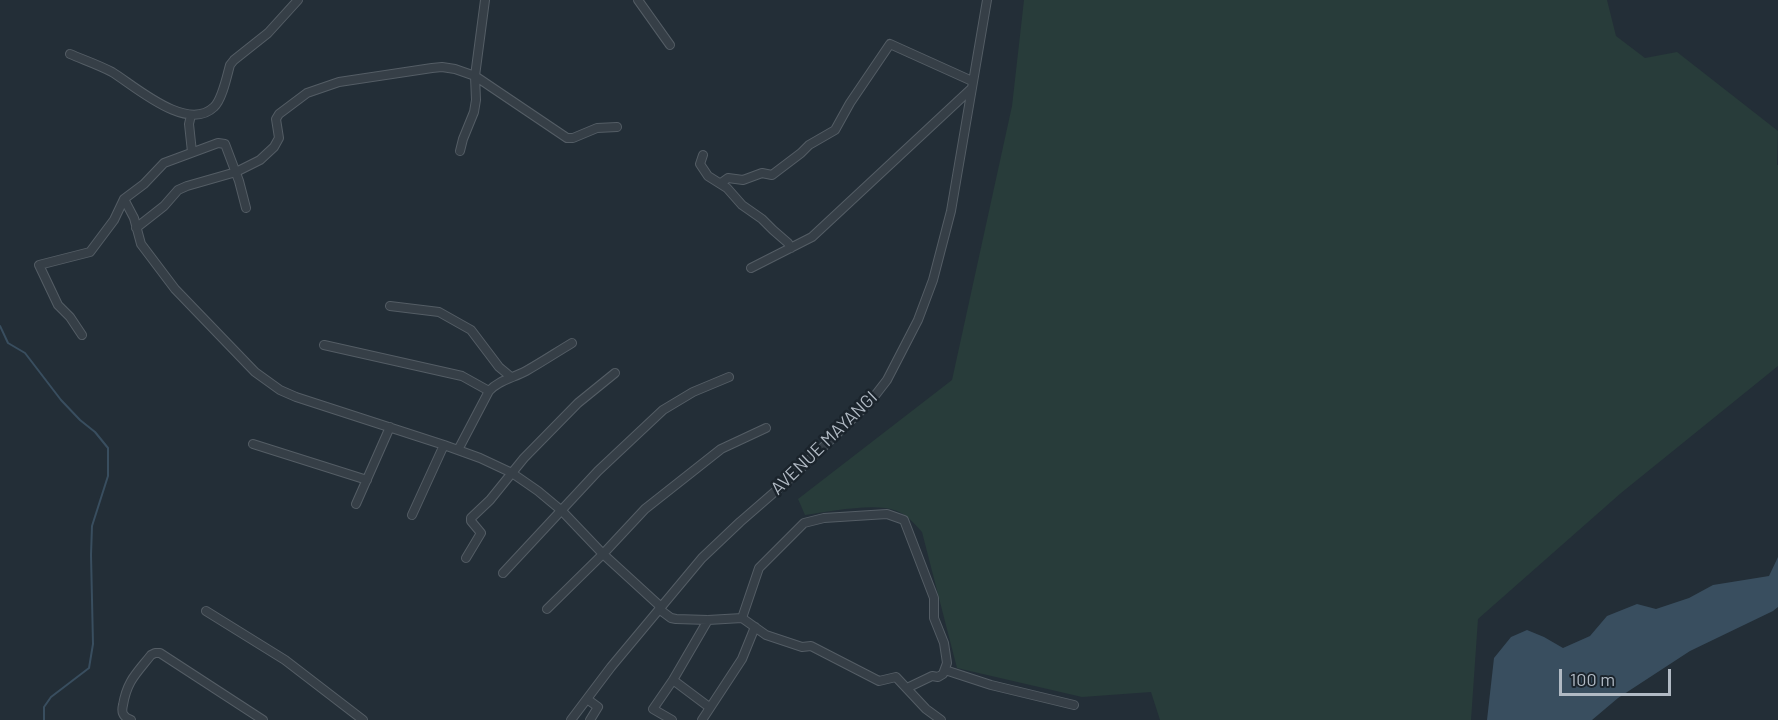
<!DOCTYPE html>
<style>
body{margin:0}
#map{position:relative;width:1778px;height:720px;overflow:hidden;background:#232e37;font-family:Barlow,sans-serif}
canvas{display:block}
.scale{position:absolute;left:1559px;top:669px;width:112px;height:27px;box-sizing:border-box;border:3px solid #b1bac4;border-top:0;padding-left:8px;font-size:18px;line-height:21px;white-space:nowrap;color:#b1bac4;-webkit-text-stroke:4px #1b242c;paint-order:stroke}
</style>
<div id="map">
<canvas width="1778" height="720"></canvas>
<div class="scale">100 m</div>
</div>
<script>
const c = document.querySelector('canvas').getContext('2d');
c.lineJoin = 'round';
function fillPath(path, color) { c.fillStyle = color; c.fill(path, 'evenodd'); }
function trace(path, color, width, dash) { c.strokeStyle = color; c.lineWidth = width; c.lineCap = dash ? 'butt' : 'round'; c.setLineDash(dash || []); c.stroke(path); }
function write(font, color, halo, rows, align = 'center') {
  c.font = font + ' Barlow,sans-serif'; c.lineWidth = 5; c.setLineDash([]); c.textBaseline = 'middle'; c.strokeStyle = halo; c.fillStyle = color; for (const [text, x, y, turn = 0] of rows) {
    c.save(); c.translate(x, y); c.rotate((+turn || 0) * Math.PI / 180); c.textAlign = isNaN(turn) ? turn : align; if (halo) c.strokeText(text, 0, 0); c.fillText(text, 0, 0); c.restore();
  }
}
fillPath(new Path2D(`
 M1024,0H1607L1616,36L1645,58L1677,52L1778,131L1777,165H1778V366L1621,493L1478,619L1471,720H1160L1151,692L1082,697L957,668L922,532C915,524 907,515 897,511C874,502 830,512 805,515L798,499L952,380L1012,106Z`), '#283c3a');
fillPath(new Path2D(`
 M1778,557V607L1773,611L1690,651L1618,698L1592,720H1487L1494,658L1511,637L1527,630L1544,637L1563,648L1590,636L1607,616L1637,604L1656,609L1689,598L1713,585L1769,576Z`), '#394e5f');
trace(new Path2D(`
 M0,326L8,343L25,353L61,400L80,420L95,432L108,448V476L92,526L91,555L93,644L89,668L51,697L44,707V720`), '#394e5f', 2);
const minor = new Path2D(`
 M638,0L670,45
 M70,54C84,60 99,65 112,72C135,86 187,133 214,107C222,100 227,76 230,65L234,60L268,33L298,0
 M191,115L189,124L192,152
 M460,151L463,139L474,112L476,100L475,76L485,0
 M703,155L700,164L708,176L727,188L742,205L762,219L773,230L788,243L791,248
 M721,183L728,178L743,180L762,173L772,175L801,153L809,145L835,130L850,103L890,44L972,81
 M124,199L134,218L141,244L175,289L255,372L280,390L296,397L444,445L480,458L512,473L538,491L562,511L603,554L661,607
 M136,228L164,206L178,190L187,186L236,172L260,160L274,147L279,138L276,119L279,114L307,93L339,82L432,68L442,67L455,69L475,76L567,138H573L597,128L617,127
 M751,268L812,237L971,89
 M390,306L439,312L471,330L499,367L511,377
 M82,335L70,317L58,305L39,265L90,252L114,220L124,199L144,184L164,163L218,143L225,144L239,181L246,208
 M324,345L462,376L489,391
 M253,444L367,480
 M458,450L489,391C499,380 513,378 526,371C542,362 557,352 572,343
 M356,504L390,427
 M412,515L444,445
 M466,558L481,533L471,521V518L490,500L524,458L578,403L615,373
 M503,573L598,471L663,410L693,392L729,377
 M547,609L603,554L645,509L721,449L766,428
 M659,609L671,618L676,619L708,620L742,618L766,635L802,647L811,646L879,681L896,677L926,709L941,720
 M206,611L285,660L363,720
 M742,618L759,568L804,523L824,518L887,514L904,520L934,598V618L944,643L947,663L943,674L938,677L932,676L907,688
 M945,670L991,685L1074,705
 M673,680L709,707
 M587,699L598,707L590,720
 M131,720C123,717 121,713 123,705C127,681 136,674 151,655L155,653H160L263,720
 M571,720L611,667L702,558L740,522L793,476L870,402L887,380L918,320L933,280L951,211L987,0
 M672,720L653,709L673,680L708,620
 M702,720L742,659L755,627`);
trace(minor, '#545d65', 10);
trace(minor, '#363f47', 8);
write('18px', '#b1bac4', '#1b242c', [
 ["AVENUE MAYANGI",824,443,-44]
]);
</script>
